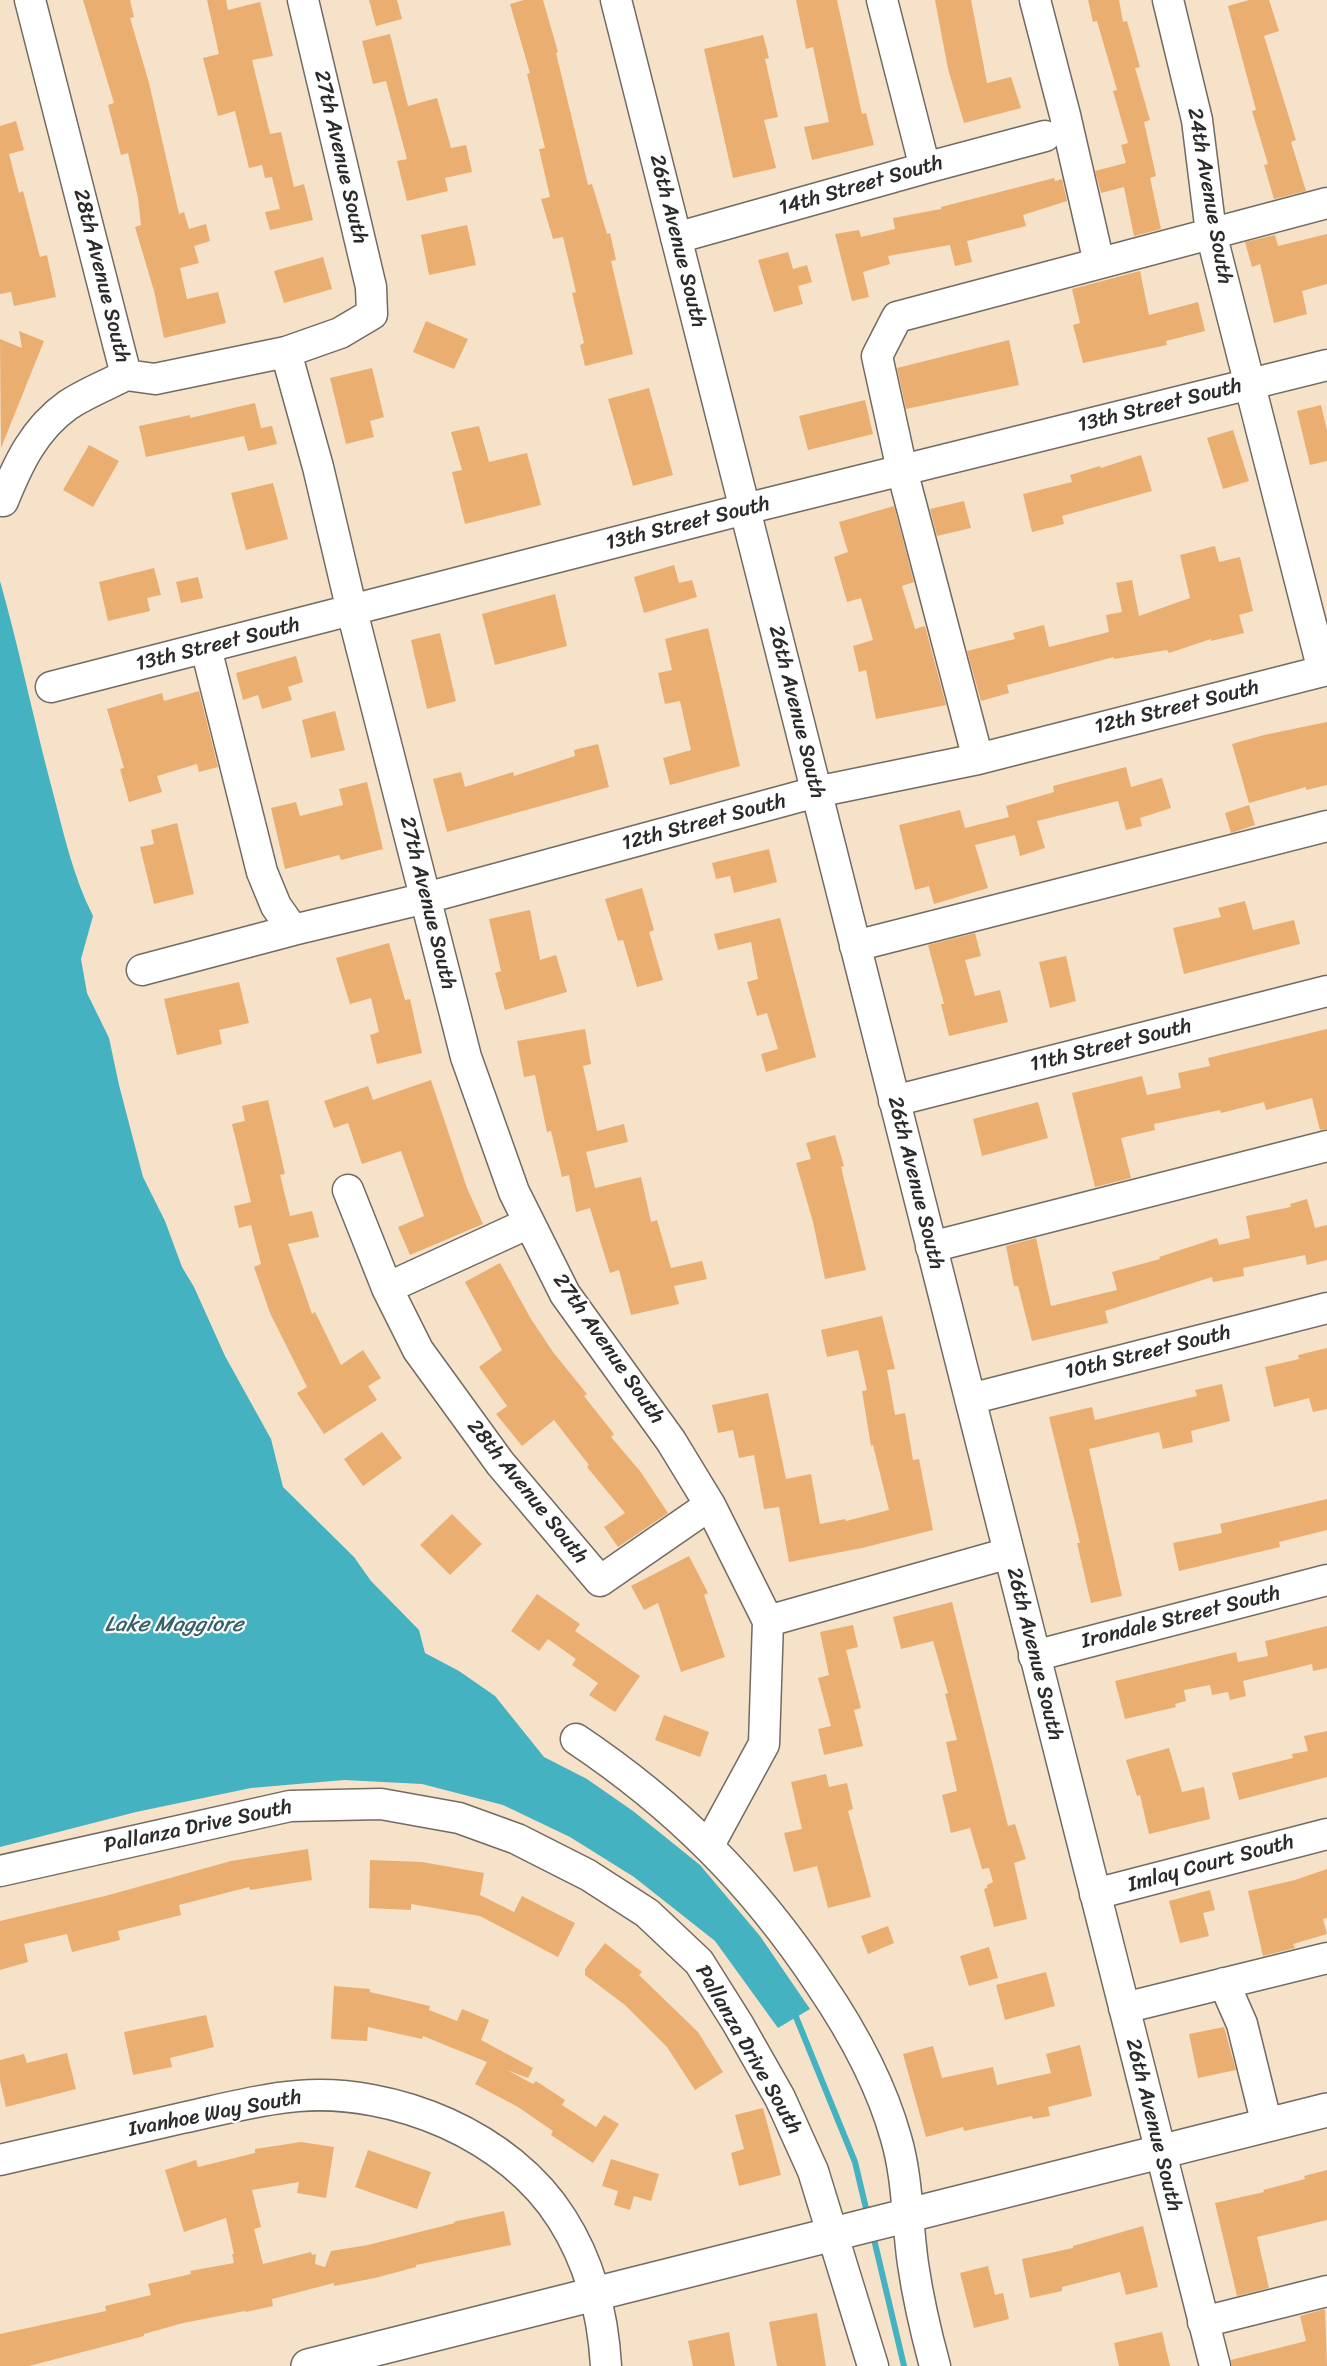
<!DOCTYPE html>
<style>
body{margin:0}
canvas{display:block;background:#f5e2c9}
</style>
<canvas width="1327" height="2366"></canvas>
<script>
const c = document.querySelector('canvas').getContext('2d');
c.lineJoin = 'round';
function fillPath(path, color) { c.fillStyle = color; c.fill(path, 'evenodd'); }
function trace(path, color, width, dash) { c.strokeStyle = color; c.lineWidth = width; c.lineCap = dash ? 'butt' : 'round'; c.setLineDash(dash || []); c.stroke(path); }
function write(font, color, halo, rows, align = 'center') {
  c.font = font + ' Sriracha,sans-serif'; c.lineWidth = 4.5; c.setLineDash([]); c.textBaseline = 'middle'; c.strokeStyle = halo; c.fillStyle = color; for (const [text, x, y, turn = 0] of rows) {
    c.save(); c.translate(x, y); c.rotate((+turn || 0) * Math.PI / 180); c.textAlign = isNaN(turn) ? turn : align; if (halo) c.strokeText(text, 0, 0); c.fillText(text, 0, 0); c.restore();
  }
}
fillPath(new Path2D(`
 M0,581C19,648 33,717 51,785C63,830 72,874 93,916L81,959L87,993L109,1038L119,1085L143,1177L165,1221L182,1267L194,1287L225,1356L271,1439L283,1487L354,1557L371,1581L419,1630L425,1653L459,1671L495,1696L544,1757L587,1779L633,1811L700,1865L760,1936L810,2009L778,2028L715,1941L634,1877L570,1837L503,1805L422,1784L344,1780L251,1788L136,1812L0,1847Z`), '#45b2c1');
trace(new Path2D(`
 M796,2017L855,2162L868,2217
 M873,2235L904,2366`), '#45b2c1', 6);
fillPath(new Path2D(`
 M83,0H130L134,17L130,18L149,83L179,214L184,212L189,229L206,224L210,241L194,246L199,263L180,268L187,299L218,292L226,323L164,338L154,291L135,227L141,225L138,198L128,153L121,155L108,105L114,103Z
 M207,0H226L228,10L260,2L273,56L252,60L270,134L281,132L294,187L304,184L313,220L270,230L265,212L280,209L272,177L265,178L262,165L249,168L235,111L218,116L203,58L219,54Z
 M369,0H397L402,19L376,26Z
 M524,0H543L558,52L556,53L588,185L592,184L607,234L610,233L616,260L611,261L633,354L585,366L580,345L584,343L572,293L576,292L563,237L553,239L541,199L550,197L539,149L545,148L527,74L530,73L510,4Z
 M796,0H837L862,114L866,113L874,145L812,160L804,127L829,122L813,47L806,49Z
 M935,0H971L987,83L1011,77L1021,108L964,123L948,69Z
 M1088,0H1119L1123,22L1127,21L1140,67L1135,68L1150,120L1144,122L1156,176L1150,178L1161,229L1134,236L1124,187L1101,193L1095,171L1126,163L1121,145L1128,143L1113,91L1117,90L1097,21L1093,22Z
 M1249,0H1269L1279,31L1264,36L1296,140L1291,142L1306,191L1274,199L1264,165L1268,164L1252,111L1256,110L1228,6Z
 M390,34L408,106L437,98L451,148L466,145L472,172L445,178L448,191L407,201L397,161L407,159L386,81L373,84L362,41Z
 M763,35L769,58L765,59L778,117L764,120L776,168L733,178L704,49Z
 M16,121L24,150L9,154L19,193L23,191L40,257L47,255L56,297L14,306L11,292L0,294V126Z
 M1054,178L1055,181L1062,179L1067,201L1023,215L1026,226L967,241L972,262L955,266L950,245L888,256L890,264L863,272L869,297L852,301L835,234L859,230L861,237L895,229L893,218L941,209V207Z
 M467,225L476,265L429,275L421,235Z
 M1327,234V284L1302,291L1307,314L1274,323L1260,264L1252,267L1245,242L1275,235L1278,246Z
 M788,252L793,269L807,265L812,282L798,286L803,304L774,312L758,260Z
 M323,257L332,289L284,303L274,271Z
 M1140,271L1149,315L1198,302L1205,331L1166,341L1167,345L1083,363L1073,325L1080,323L1072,289Z
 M426,321L468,339L454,369L413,352Z
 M19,331L44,341L1,448L0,339L22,348Z
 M1009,340L1019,385L906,409L897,368Z
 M372,368L384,417L370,421L374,437L346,444L330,378Z
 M649,388L673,475L633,486L608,399Z
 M865,400L873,434L808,450L799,416Z
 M255,403L261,428L272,426L277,444L248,451L244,436L146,457L139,426L190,415V418Z
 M1321,405L1327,430V461L1310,465L1297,411Z
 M479,426L489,462L527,453L541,505L465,524L452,472L462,470L451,432Z
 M1233,430L1249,481L1223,489L1207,438Z
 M89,445L119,461L93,507L63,490Z
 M1141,455L1152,491L1062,516L1064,524L1032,532L1023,494L1072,482L1070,475L1100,466L1101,468Z
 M273,483L288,539L246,550L231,493Z
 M964,501L971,528L937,536L930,509Z
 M894,506L914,582L902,586L915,629L925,626L946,705L876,719L866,670L859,672L853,646L873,640L861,598L847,602L834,557L848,552L839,522Z
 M1215,546L1219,562L1240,557L1253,611L1239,615L1244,633L1211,641V639L1169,653L1167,650L1114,659V657L1007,685L1009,693L981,701L967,651L1015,639L1013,633L1044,625L1049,647L1109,632L1106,615L1122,612L1116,583L1132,580L1139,616L1190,598L1180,555Z
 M674,565L679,583L692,580L697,597L644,613L634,577Z
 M154,568L161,595L147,598L150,611L108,621L99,582Z
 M198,577L203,598L181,603L176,582Z
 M555,594L567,646L495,665L482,614Z
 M708,628L740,766L670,785L663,758L691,750L680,701L665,704L658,673L672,670L665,639Z
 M440,633L456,701L427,709L411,640Z
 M296,656L303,682L288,687L292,700L262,709L258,695L243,700L236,673Z
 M199,691L218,767L199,772L197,764L157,776L162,792L129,802L120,769L124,768L107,709L162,693L164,701Z
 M335,711L345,750L311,758L302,720Z
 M1327,722V785L1306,790V787L1249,803L1232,744L1264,735Z
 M598,744L609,787L447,832L433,779L461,772L465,787L513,772L514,776L575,756L574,750Z
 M1126,767L1131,787L1162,778L1171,808L1140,818L1142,826L1126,830L1118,801L1037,821L1045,848L1020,856L1015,835L975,845L988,888L934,904L929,886L915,890L899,825L960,810L965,828L1009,817L1006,806L1054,792L1053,786Z
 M367,782L383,849L341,860L339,855L285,869L271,808L296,802L300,816L343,805L339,789Z
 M1249,805L1255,825L1231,833L1225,813Z
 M177,823L194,894L154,904L140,847L154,844L151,830Z
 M769,849L777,882L734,893L730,876L716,879L712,863Z
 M642,888L654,930L649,932L663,980L637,987L623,940L618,941L605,899Z
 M1245,901L1253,930L1294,920L1300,944L1184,974L1173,928L1221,917L1218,908Z
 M530,910L540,960L556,955L567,992L505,1010L495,973L501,971L489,919Z
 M780,918L816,1057L766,1072L761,1054L778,1049L767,1013L757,1016L747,982L758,979L751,942L718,950L714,934Z
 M975,933L981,956L965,960L975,996L1000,990L1008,1022L949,1036L941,1004H944L928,945Z
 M389,943L405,1000L410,999L422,1053L377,1064L370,1035L379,1032L371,998L350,1004L336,958Z
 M1066,956L1076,1001L1050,1008L1039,962Z
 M239,982L249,1023L219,1030L222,1044L177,1055L164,999Z
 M585,1029L591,1064L583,1066L597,1131L624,1124L628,1142L586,1152L595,1188L641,1177L651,1222L657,1220L671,1268L702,1261L707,1279L674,1286L679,1304L631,1315L619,1270L610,1273L590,1208L576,1212L569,1175L562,1177L551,1131L547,1132L535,1075L524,1077L517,1041Z
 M1327,1029V1129L1320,1130L1312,1098L1266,1110L1264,1102L1221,1113L1220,1110L1154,1124L1155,1130L1121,1138L1131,1178L1095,1187L1072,1093L1142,1076L1147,1095L1181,1088L1178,1073L1210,1066L1208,1058Z
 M431,1080L467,1188L483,1224L410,1255L398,1227L424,1216L401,1151L362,1164L348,1123L334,1128L324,1101L368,1086L373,1100Z
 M268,1100L285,1174L280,1175L290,1216L312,1211L319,1237L288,1244L312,1314L315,1312L341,1365L363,1350L381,1378L368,1386L377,1400L324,1434L297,1393L307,1387L270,1313L254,1267L261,1264L251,1225L239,1228L234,1206L251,1202L232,1124L245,1121L242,1106Z
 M1038,1102L1048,1138L982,1156L973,1119Z
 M835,1135L844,1166L841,1167L866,1270L825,1279L813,1222L796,1163L811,1159L806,1143Z
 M1307,1199L1315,1228L1327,1225V1260L1307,1265L1305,1255L1243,1268L1244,1276L1213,1282L1212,1277L1105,1311L1108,1323L1032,1341L1018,1286H1014L1006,1246L1036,1238L1051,1306L1117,1290L1112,1272L1160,1259L1159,1257L1217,1238L1219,1245L1250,1238L1246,1216L1291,1207L1290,1204Z
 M500,1263L531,1319L553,1352L587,1394L584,1396L614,1434L611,1437L640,1471L668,1513L618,1547L604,1527L625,1513L587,1467L589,1465L554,1420L522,1446L496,1414L507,1406L479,1367L502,1350L465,1282Z
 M882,1316L895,1369L887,1370L895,1415L905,1413L913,1460L919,1459L933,1530L862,1548L789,1562L779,1507L764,1509L754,1455L739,1458L733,1430L718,1433L712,1405L768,1393L786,1479L811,1474L820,1524L845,1519L846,1521L889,1510L873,1445L871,1446L862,1391L867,1390L858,1350L827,1357L821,1330Z
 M1327,1348V1409L1313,1412L1309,1398L1274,1407L1265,1367L1299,1359L1298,1355Z
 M1222,1384L1230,1421L1191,1431L1193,1442L1163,1449L1159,1432L1089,1449L1122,1596L1091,1603L1077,1543H1080L1049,1417L1092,1407L1095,1420L1197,1396L1195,1390Z
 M382,1432L402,1458L363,1486L344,1459Z
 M1327,1499V1530L1279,1542L1280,1547L1179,1571L1173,1543L1222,1533L1220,1524Z
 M452,1514L482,1544L450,1575L420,1545Z
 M689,1556L708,1593L704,1595L725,1657L681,1672L658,1603L644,1610L631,1586Z
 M537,1594L580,1624L575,1631L640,1676L615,1712L589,1695L598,1683L572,1665L576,1659L548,1639L539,1651L511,1631Z
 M952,1602L1008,1826L1015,1824L1026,1859L1014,1863L1027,1919L994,1927L984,1889L987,1888V1885L993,1882L989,1868L982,1869L970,1828L951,1833L942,1795L957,1791L946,1742L957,1740L945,1694L948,1693L933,1641L901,1649L893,1617Z
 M853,1625L858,1647L846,1650L861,1708L854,1710L863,1746L824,1755L818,1729L831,1726L818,1678L829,1675L820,1632Z
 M1327,1626V1668L1313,1671L1312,1664L1243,1681L1246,1696L1230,1700L1228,1692L1212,1695L1210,1685L1184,1690L1186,1701L1175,1704L1176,1707L1125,1719L1115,1681L1236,1652L1238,1662L1268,1656L1265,1641Z
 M664,1715L709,1732L700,1757L655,1740Z
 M1327,1731V1777L1239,1800L1232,1773L1293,1758L1292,1754L1308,1751L1304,1736Z
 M1169,1748L1182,1792L1204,1787L1210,1819L1149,1834L1140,1795L1137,1796L1126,1760Z
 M826,1774L829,1787L847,1783L853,1809L848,1811L871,1897L828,1908L817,1866L794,1872L784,1833L802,1829L791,1782Z
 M308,1849L312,1880L250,1890L249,1887L179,1905L181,1915L118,1931L120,1940L72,1952L67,1934L24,1944L28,1962L0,1970V1921L109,1895L231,1861Z
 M370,1860L422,1862L484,1873L480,1895L514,1912L522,1896L575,1923L558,1957L480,1916L411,1904V1910L369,1908Z
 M1327,1869V1918L1323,1919L1327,1934L1293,1944L1295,1948L1263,1956L1248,1891L1295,1880Z
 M1210,1890L1215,1910L1203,1913L1209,1936L1180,1943L1169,1901Z
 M888,1926L894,1943L868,1954L861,1936Z
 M605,1943L642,1972L639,1975L698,2032L723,2072L695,2090L667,2047L625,2005L585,1975V1969Z
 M989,1947L998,1978L969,1986L960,1956Z
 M1046,1972L1055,2006L1005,2020L996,1985Z
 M334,1986L370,1989V1992L430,2006L429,2010L457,2021L462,2009L489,2020L481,2040L533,2068L528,2078L507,2070L533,2084L536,2081L565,2100L562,2105L596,2127L604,2115L619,2124L593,2163L551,2135L553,2131L518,2107L475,2084L487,2062L423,2036L422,2039L368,2027L367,2041L331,2039Z
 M206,2015L214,2047L170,2058L172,2067L133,2075L124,2032Z
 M1224,2027L1236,2070L1198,2078L1189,2034Z
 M1080,2045L1092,2096L1048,2107L1050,2116L1033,2119L1032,2116L964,2131L963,2127L926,2137L903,2054L933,2046L942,2078L993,2067L997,2085L1051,2073L1046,2054Z
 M67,2053L76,2089L6,2107L0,2081V2060L24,2054L27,2063Z
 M763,2108L781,2175L739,2186L731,2153L744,2149L735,2115Z
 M301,2142L334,2147L326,2198L297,2193L299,2182L252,2190L261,2227L254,2229L263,2264L311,2252L312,2255L316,2254L315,2264L325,2267L331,2251L368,2245L455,2223L453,2222L504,2211L511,2245L416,2265V2267L375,2278L334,2286V2283L272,2299L273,2306L246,2312L245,2311L183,2323L144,2334V2336L29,2366H0V2334L106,2311L105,2306L151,2295L148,2284L191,2274L190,2271L234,2263L232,2254H234L226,2218L184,2232L165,2170L196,2160L198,2167L255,2153V2149Z
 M368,2150L431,2172L417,2209L355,2187Z
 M611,2159L659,2174L651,2201L634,2196L630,2210L614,2205L618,2191L602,2186Z
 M1327,2170V2220L1257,2237L1269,2288L1237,2296L1215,2203L1264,2192L1263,2190L1305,2179L1304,2176Z
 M1143,2226L1158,2287L1126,2295L1120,2272L1062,2287V2291L1030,2298L1022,2259L1073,2248V2246Z
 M988,2266L995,2295L1003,2293L1009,2319L974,2328L960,2273Z
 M1325,2309L1327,2366H1232L1231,2360L1306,2341L1300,2316Z
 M817,2313L826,2366H777L769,2322Z
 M729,2332L735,2366H693L688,2341Z
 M1162,2332L1170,2366H1119L1114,2343Z`), '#ebae71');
const minor = new Path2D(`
 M616,0L1215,2366
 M882,0L925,168
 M1035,0L1065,115L1099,263
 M1168,0L1197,120L1211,233L1323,671
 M676,238L925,168L1045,136
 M286,352L318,467L352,611L466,1057L514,1192L565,1294L671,1441L710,1505L768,1621L764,1744L709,1845
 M126,375L155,379L286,352L340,333L372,314L371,287L303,0
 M3,501C18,464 34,429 68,405C86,393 107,385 126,375L30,0
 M206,648L262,872L276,906L293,930
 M51,687L745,509L1327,365
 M978,759L902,470L877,356L897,317L1327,203
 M855,946L1327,826
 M142,970L293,930L426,898L816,792L978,759L1327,670
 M894,1101L1327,991
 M348,1190L387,1288L418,1350L500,1463L600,1581L710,1505
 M931,1247L1327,1146
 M387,1288L529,1223
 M970,1399L1327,1308
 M768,1621L1009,1553
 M1034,1656L1327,1580
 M576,1739C676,1806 754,1884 820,1984C852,2031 881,2084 896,2138C908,2179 907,2222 913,2264C918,2298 926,2333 935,2366
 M0,1871L290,1806L381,1804L459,1818L517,1839L588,1875L647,1913L699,1962L738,2024L780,2098L813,2171L873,2366
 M1095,1894L1327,1834
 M1224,1983L1242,2024L1267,2125
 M1124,2008L1327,1958
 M0,2160C61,2146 121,2132 182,2118C220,2110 259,2099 298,2096C395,2088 510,2136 562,2219C590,2263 603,2315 606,2366
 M1203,2322L1327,2291`);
const major = new Path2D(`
 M308,2366L1327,2110`);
trace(minor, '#726b62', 33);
trace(major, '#726b62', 36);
trace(minor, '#fff', 30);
trace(major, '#fff', 33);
write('21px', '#2b2b2b', '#fff', [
 ["27th Avenue South",340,157,77],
 ["14th Street South",861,186,-16],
 ["24th Avenue South",1209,196,80],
 ["26th Avenue South",677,241,76],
 ["28th Avenue South",101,276,76],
 ["13th Street South",1160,406,-14],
 ["13th Street South",688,524,-14],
 ["13th Street South",218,645,-14],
 ["12th Street South",1177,708,-14],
 ["26th Avenue South",796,712,76],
 ["12th Street South",704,823,-15],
 ["27th Avenue South",427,903,76],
 ["11th Street South",1111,1046,-14],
 ["26th Avenue South",915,1183,76],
 ["27th Avenue South",608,1349,55],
 ["10th Street South",1148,1353,-14],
 ["28th Avenue South",527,1492,51],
 ["Irondale Street South",1181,1618,-14],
 ["26th Avenue South",1034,1654,76],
 ["Pallanza Drive South",198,1827,-12],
 ["Imlay Court South",1211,1864,-15],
 ["Pallanza Drive South",748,2050,60],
 ["Ivanhoe Way South",215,2114,-11],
 ["26th Avenue South",1153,2125,76]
]);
write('italic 22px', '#356167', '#fff', [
 ["Lake Maggiore",174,1625]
]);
</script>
